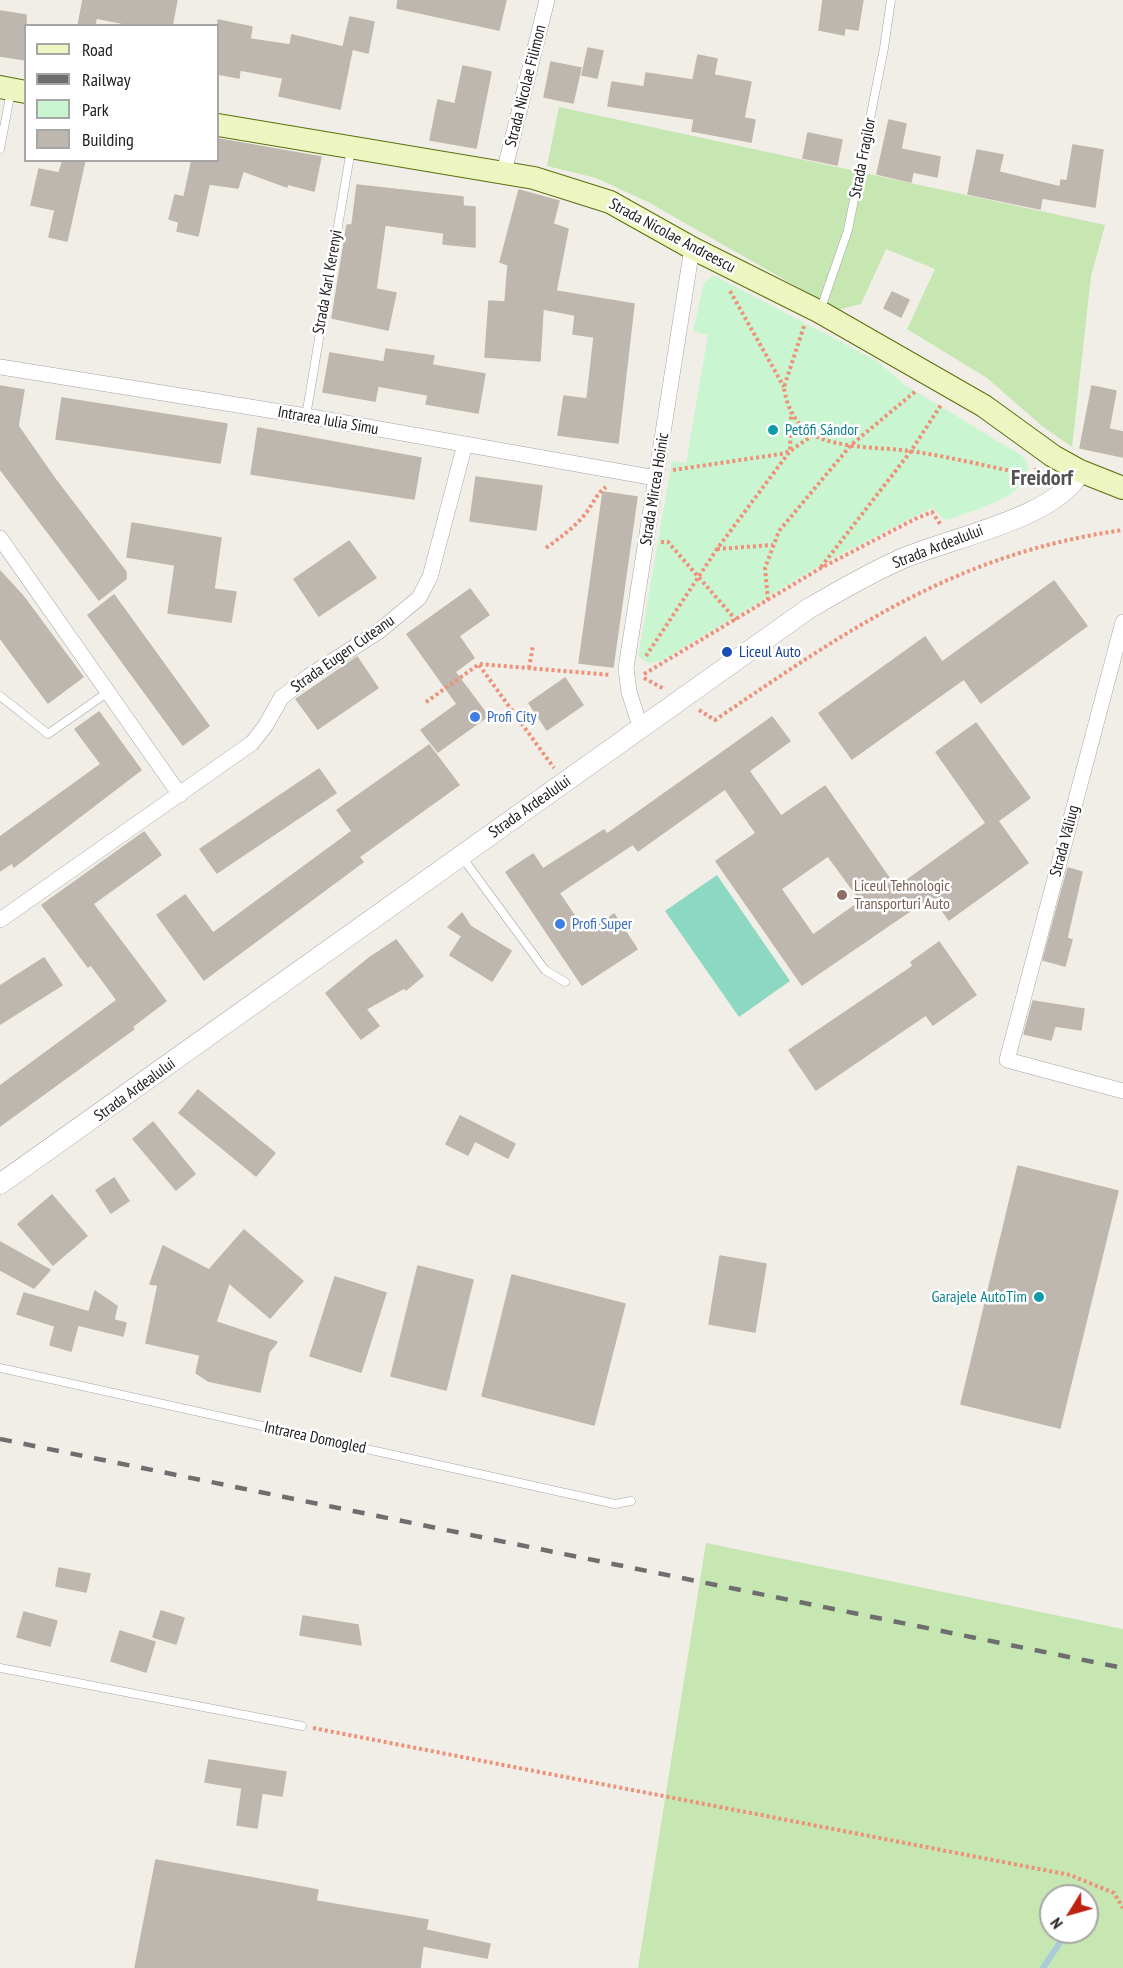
<!DOCTYPE html>
<meta charset="utf-8">
<style>
body{margin:0}
#map{position:relative;width:1123px;height:1968px;overflow:hidden;background:#f0eee7;font-family:"PT Sans Narrow",sans-serif}
canvas{display:block}
.legend{position:absolute;left:24px;top:24px;width:195px;height:138px;box-sizing:border-box;background:#fff;border:2px solid #a6a6a6;margin:0;padding:8px 10px;list-style:none;font-size:18px;color:#202020}
.legend li{display:flex;align-items:center;gap:12px;height:30px}
.legend b{width:30px;border:2px solid #a6a6a6}
.north{position:absolute;left:1039px;top:1884px;width:60px;height:60px;box-sizing:border-box;background:#fff;border:2px solid #a6a6a6;border-radius:50%;rotate:233deg;font-size:16px;font-weight:700;line-height:24px;text-align:center;color:#202020}
.north::after{content:'';display:block;margin:auto;width:21px;height:27px;background:#c02210;clip-path:polygon(50% 0,100% 100%,50% 72%,0 100%)}
</style>
<div id="map">
<canvas width="1123" height="1968"></canvas>
<ul class="legend">
<li><b style="height:8px;background:#edf5c0"></b>Road</li>
<li><b style="height:8px;background:#6e6e6e"></b>Railway</li>
<li><b style="height:16px;background:#c9f6d1"></b>Park</li>
<li><b style="height:16px;background:#bdb7b0"></b>Building</li>
</ul>
<div class="north">N</div>
</div>
<script>
const c = document.querySelector('canvas').getContext('2d');
c.lineJoin = 'round';
function fillPath(path, color) { c.fillStyle = color; c.fill(path, 'evenodd'); }
function trace(path, color, width, dash) { c.strokeStyle = color; c.lineWidth = width; c.lineCap = dash ? 'butt' : 'round'; c.setLineDash(dash || []); c.stroke(path); }
function write(font, color, halo, rows, align = 'center') {
  c.font = font + ' "PT Sans Narrow",sans-serif'; c.lineWidth = 5; c.setLineDash([]); c.textBaseline = 'middle'; c.strokeStyle = halo; c.fillStyle = color; for (const [text, x, y, turn = 0] of rows) {
    c.save(); c.translate(x, y); c.rotate((+turn || 0) * Math.PI / 180); c.textAlign = isNaN(turn) ? turn : align; if (halo) c.strokeText(text, 0, 0); c.fillText(text, 0, 0); c.restore();
  }
}
fillPath(new Path2D(`
 M559,107L1105,225L1091,276L1072,447L1042,426L987,378L907,329L935,269L886,249L861,304L838,310L648,202L596,178L547,166Z
 M706,1543L1123,1629V1968H638ZM1051,1896H1087V1932H1051Z`), '#c6e6b2');
fillPath(new Path2D(`
 M713,275L877,361L905,385L1021,455L1027,462C1036,496 974,509 951,519L945,520L932,508L822,564L663,660L648,663L638,656L672,461L686,463L708,335L693,331L704,283Z`), '#c9f6d1');
fillPath(new Path2D(`
 M717,875L790,981L739,1017L665,911Z`), '#8cd8c3');
trace(new Path2D(`
 M1043,1968L1067,1932`), '#abcada', 6);
const building = new Path2D(`
 M83,0H177L172,26H136L96,18L95,26H78Z
 M398,0H506L499,30L397,8Z
 M823,0H863L858,30L845,28L844,35L819,30Z
 M0,11L26,15V60L0,56Z
 M350,17L374,22L368,53L348,48L352,50L340,109L279,96L283,78L240,70L239,78L218,74V20L252,27L250,39L290,45L292,35L343,47Z
 M588,48L603,51L597,78L582,75Z
 M698,55L717,59L714,75L751,82L744,118L755,120L751,142L692,131L694,119L608,106L612,82L644,87L646,73L693,80Z
 M551,62L581,68L573,103L544,97Z
 M463,66L491,72L476,148L430,140L438,100L455,104Z
 M889,120L906,124L901,149L940,157L937,177L913,172L911,182L877,174Z
 M808,133L842,140L837,165L803,158Z
 M219,139L321,157L314,191L287,184V187L243,171L238,188L209,184L198,236L177,231L179,222L169,219L175,195L184,197L192,160H218Z
 M1073,145L1103,150L1095,207L1042,198L1040,209L968,194L977,150L1003,155L999,172L1060,187L1061,180L1067,181Z
 M63,160H85L67,241L49,237L55,210L31,205L39,169L59,173Z
 M357,185L463,197V206L475,207V247L443,244L444,233L385,225L376,289L396,293L388,330L332,318L347,225H352Z
 M519,190L559,201L553,224L568,229L556,291L634,304L618,443L558,435L564,396L587,399L594,337L573,334L575,315L543,309L540,361L485,357L489,301L505,302L508,265L500,262Z
 M892,292L909,300L901,317L884,308Z
 M386,349L434,356L432,365L485,374L478,413L426,404L428,395L378,386L375,401L323,392L330,353L384,362Z
 M0,386L24,390L18,426L55,479L126,572V579L99,600L0,469Z
 M1092,386L1116,391L1109,429L1123,432V457L1080,448Z
 M62,398L227,424L220,463L56,439Z
 M258,428L421,458L414,499L251,474Z
 M476,477L542,486L536,530L470,521Z
 M603,492L637,497L613,667L579,663Z
 M132,523L221,538L214,589L236,592L231,622L168,613L175,565L127,557Z
 M349,541L376,578L319,616L294,579Z
 M0,571L23,596L83,677L48,703L0,638Z
 M1054,581L1087,626L981,703L964,679L852,759L819,713L925,637L942,662Z
 M470,589L489,615L459,636L474,658L455,672L488,716L438,752L421,730L457,704L407,634Z
 M114,595L209,726L183,745L88,615Z
 M357,657L378,688L318,729L296,699Z
 M565,678L583,705L547,730L529,703Z
 M99,712L141,770L14,867L12,863L0,871V837L101,764L75,729Z
 M772,717L790,741L749,771L781,816L825,786L896,888L986,823L936,752L976,723L1030,798L998,821L1028,863L949,920L932,896L802,985L716,861L756,833L725,789L638,851L633,844L559,893L586,933L614,914L637,949L582,985L506,872L533,854L543,869L604,830L607,834ZM828,856L861,901L813,935L781,889Z
 M429,745L459,785L359,857L363,862L204,980L157,915L185,895L213,933L352,831L337,810Z
 M319,769L336,793L217,873L200,849Z
 M144,832L161,855L93,904L166,1001L132,1027L134,1029L0,1126V1086L117,1000L91,965L88,967L42,905Z
 M1068,868L1082,872L1067,938L1072,940L1065,966L1043,960Z
 M462,913L470,926L511,951L492,981L450,955L462,936L448,927Z
 M396,940L423,976L406,990L404,988L366,1009L379,1026L361,1039L326,993L369,958Z
 M939,942L976,995L933,1025L926,1015L816,1090L789,1050L913,966L911,962Z
 M44,958L62,985L0,1024V986Z
 M1033,1001L1084,1009L1081,1030L1055,1026L1051,1040L1024,1034Z
 M198,1090L275,1153L256,1176L179,1113Z
 M460,1116L515,1144L508,1158L475,1141L468,1155L446,1144Z
 M153,1122L195,1174L176,1190L133,1139Z
 M1018,1166L1118,1191L1060,1428L961,1404Z
 M114,1178L129,1201L111,1213L96,1190Z
 M52,1195L87,1236L53,1265L18,1224Z
 M244,1230L303,1281L270,1318L229,1283L216,1322L277,1342L269,1352L260,1392L208,1381L196,1373L200,1355L146,1343L158,1285L150,1284L163,1246L209,1270Z
 M0,1242L50,1270L34,1288L0,1270Z
 M720,1256L766,1264L755,1332L709,1324Z
 M418,1266L473,1280L446,1390L391,1376Z
 M512,1275L625,1304L594,1425L482,1396Z
 M335,1277L386,1293L361,1372L310,1356Z
 M95,1291L117,1306L114,1320L126,1323L123,1336L78,1325L71,1351L50,1345L55,1326L17,1314L24,1293L89,1312Z
 M59,1568L90,1574L86,1592L56,1586Z
 M161,1611L184,1618L176,1644L153,1637Z
 M24,1612L57,1621L50,1646L17,1637Z
 M303,1616L358,1625L361,1645L300,1635Z
 M120,1631L155,1642L146,1672L111,1661Z
 M209,1760L286,1772L282,1796L262,1793L257,1828L237,1825L242,1788L205,1782Z
 M156,1860L318,1890L316,1901L428,1920L426,1930L490,1944L487,1958L423,1946L420,1968H135Z`);
fillPath(building, '#bdb7b0');
trace(building, '#c0b7ab', 1.5);
const service = new Path2D(`
 M0,149L11,91
 M820,311L848,230L884,48L891,0
 M306,416L351,149
 M0,696L48,734L108,692
 M462,857L545,970L565,982
 M0,1368L615,1504L631,1501
 M0,1668L302,1726`);
const minor = new Path2D(`
 M504,172L547,0
 M0,367L306,416L656,478
 M0,538L180,795
 M1123,622L1007,1060L1123,1091
 M641,729L629,692L626,668L692,248
 M0,920L252,743L266,725L281,698L309,676L378,632L419,598L430,577L465,444`);
const tertiary = new Path2D(`
 M0,1184L808,609C837,592 866,575 897,561C944,539 1058,519 1080,471`);
const secondary = new Path2D(`
 M0,87L26,92
 M218,125L534,178L610,202L692,248L820,312L984,406L1053,456L1080,471L1123,488`);
trace(service, '#a4a4a4', 9);
trace(minor, '#a4a4a4', 16);
trace(tertiary, '#a4a4a4', 21);
trace(secondary, '#5b700e', 24);
trace(new Path2D(`
 M730,291L784,387
 M804,326L784,387C786,406 797,428 815,436C844,449 879,447 910,451C952,457 994,468 1036,476
 M673,470L781,454L790,451L813,435
 M1034,487L1036,468
 M661,542H668L736,620
 M546,548C561,537 575,527 586,513C593,504 596,494 606,487
 M717,549L773,545
 M821,567L911,451L941,405
 M768,600L765,568L779,531L851,445L917,390
 M646,656L717,549L790,451L791,412
 M479,665L554,768
 M529,668L533,645
 M644,674L819,569L915,519L932,512L941,525
 M644,678L664,689
 M426,702L479,664L611,675
 M699,710L715,720C851,628 955,554 1123,530
 M313,1728L1070,1875L1114,1893L1123,1908`), '#ef9179', 4, [3, 3]);
trace(service, '#fff', 8);
trace(minor, '#fff', 15);
trace(tertiary, '#fff', 20);
trace(secondary, '#edf5c0', 22);
trace(new Path2D(`
 M0,1439L1123,1668`), '#6e6e6e', 4.5, [12, 12]);
for (const [x, y, r, color] of [
 [773,430,6,"#0f9aa8"],
 [727,652,6,"#1a4fb4"],
 [475,717,6,"#3f7fe0"],
 [842,895,6,"#8d6e63"],
 [560,924,6,"#3f7fe0"],
 [1039,1297,6,"#0f9aa8"]
]) { const dot = new Path2D(); dot.arc(x, y, r, 0, 2 * Math.PI); c.fillStyle = color; c.fill(dot); trace(dot, '#fff', 2); }
write('16px', '#202020', '#fff', [
 ["Strada Nicolae Filimon",526,86,-76],
 ["Strada Fragilor",863,158,-79],
 ["Strada Nicolae Andreescu",672,236,28],
 ["Strada Karl Kerenyi",328,282,-80],
 ["Intrarea Iulia Simu",328,421,10],
 ["Strada Mircea Hoinic",655,489,-81],
 ["Strada Ardealului",938,547,-21],
 ["Strada Eugen Cuteanu",343,654,-35],
 ["Strada Ardealului",530,807,-35],
 ["Strada Văliug",1065,841,-75],
 ["Strada Ardealului",135,1090,-36],
 ["Intrarea Domogled",315,1438,12]
]);
write('16px', '#0d838f', '#fff', [
 ["Petőfi Sándor",785,430],
 ["Garajele AutoTim",1027,1297,"right"]
], 'left');
write('16px', '#164399', '#fff', [
 ["Liceul Auto",739,652]
], 'left');
write('16px', '#366cbe', '#fff', [
 ["Profi City",487,717],
 ["Profi Super",572,924]
], 'left');
write('16px', '#785e54', '#fff', [
 ["Liceul Tehnologic",854,886],
 ["Transporturi Auto",854,904]
], 'left');
write('bold 22px', '#535353', '#fff', [
 ["Freidorf",1042,479]
]);
</script>
